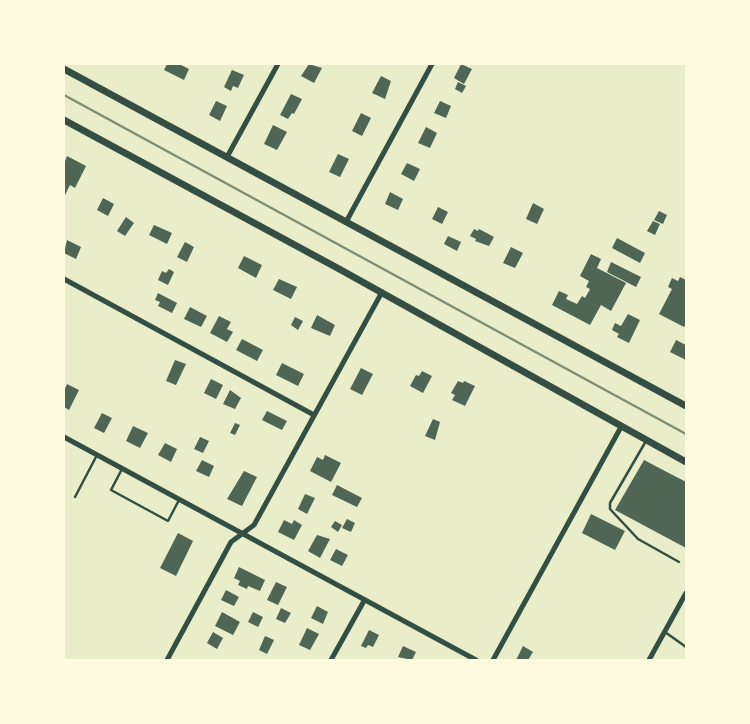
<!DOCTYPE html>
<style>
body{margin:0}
#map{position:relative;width:750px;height:724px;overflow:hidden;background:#e9edc9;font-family:Lato,sans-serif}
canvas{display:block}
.frame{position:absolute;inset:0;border:65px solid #fefae0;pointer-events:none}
</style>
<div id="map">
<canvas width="750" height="724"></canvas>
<div class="frame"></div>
</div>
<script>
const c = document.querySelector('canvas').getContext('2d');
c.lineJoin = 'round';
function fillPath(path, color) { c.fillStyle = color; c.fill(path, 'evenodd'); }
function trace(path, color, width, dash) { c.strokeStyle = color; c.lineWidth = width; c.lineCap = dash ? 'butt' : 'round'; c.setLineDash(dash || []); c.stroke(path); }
fillPath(new Path2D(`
 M167,64H179L189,69L184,80L164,70Z
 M309,64L322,68L314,83L301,76Z
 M461,64L472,69L464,84L454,78Z
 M232,70L244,75L238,88L233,86L231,91L224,87Z
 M381,76L391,81L385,99L372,93Z
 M458,82L466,86L462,93L455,89Z
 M291,94L302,99L294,114L292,113L288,119L280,115Z
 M216,101L227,106L220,121L209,115Z
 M440,101L451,106L446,118L434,113Z
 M361,113L371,118L362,136L352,131Z
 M273,125L287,132L277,150L264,144Z
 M426,127L437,133L430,148L418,143Z
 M338,154L349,159L340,177L329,172Z
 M67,156L86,166L75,188L70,185L64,197V164Z
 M407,163L420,169L414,181L401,174Z
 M390,192L403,199L398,210L385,204Z
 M103,198L114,204L108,216L97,210Z
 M533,203L544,209L537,224L526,219Z
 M438,207L448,212L442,224L432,219Z
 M659,211L667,215L663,224L654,220Z
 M126,217L134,223L125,236L117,231Z
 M653,221L660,224L655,235L647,231Z
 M154,225L172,233L167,244L149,235Z
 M474,229L478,231L479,229L494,237L489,246L475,241L476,239L470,236Z
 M448,236L461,242L457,251L444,244Z
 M617,238L645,253L640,263L612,248Z
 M67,240L81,247L76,259L64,253Z
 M185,242L194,247L187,262L177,257Z
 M511,247L523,253L515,268L503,263Z
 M591,254L601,259L597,268L626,283L611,311L601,305L590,325L552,305L559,291L568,295L566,299L577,304L582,296L585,298L590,289L586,287L589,281L580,276Z
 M244,256L262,265L256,278L238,268Z
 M611,262L641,277L636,287L607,272Z
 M169,269L174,272L168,285L158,280L162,271L166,273Z
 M680,277L686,280V324L684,327L659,314L672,289L668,287L672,278L678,281Z
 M279,279L297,287L291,299L273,290Z
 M158,293L177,303L172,313L158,306L160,302L155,300Z
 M190,307L207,316L201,327L184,319Z
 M628,314L640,320L629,343L617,337L619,334L612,330L615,323L621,326Z
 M317,315L335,325L330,336L311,328Z
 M219,316L231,322L227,329L233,332L227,342L210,333Z
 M295,317L303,321L298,330L291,325Z
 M242,339L263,350L257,361L236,350Z
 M676,340L686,345V360L670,352Z
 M175,360L186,364L176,385L166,381Z
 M282,363L304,374L298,386L276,375Z
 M361,368L373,374L362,395L350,389Z
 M422,371L432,376L423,393L410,386L416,375L419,376Z
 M211,379L223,385L216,399L204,393Z
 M458,381L463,383L464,381L475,386L465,406L452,400L455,395L451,393Z
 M67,384L79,390L69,410L64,407V391Z
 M230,390L241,398L235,409L223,404Z
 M267,411L287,421L282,430L262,420Z
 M102,413L112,418L104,433L94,428Z
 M433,419L440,422L435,440L425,436Z
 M235,423L240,425L235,435L230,433Z
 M133,426L148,433L140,448L126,441Z
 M200,437L209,441L203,453L194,449Z
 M165,443L177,449L171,462L158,455Z
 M325,455L341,463L331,482L310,471L317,457L323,460Z
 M202,460L214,466L209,477L196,471Z
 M644,460L686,482V548L615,510Z
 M244,471L257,477L242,506L227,499Z
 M337,485L362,498L357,507L332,495Z
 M305,494L315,498L307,514L298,509Z
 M591,514L625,531L615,550L582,533Z
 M347,519L355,523L351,532L342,528Z
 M284,520L292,524L294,520L302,525L294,540L278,532Z
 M335,521L342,525L338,532L331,527Z
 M178,533L193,541L176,576L160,568Z
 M317,535L330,539L320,558L308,551Z
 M336,549L348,555L342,566L330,560Z
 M239,567L265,580L260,591L248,586L247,589L238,585L240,581L234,578Z
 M276,582L287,587L278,605L267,600Z
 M226,590L239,597L234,606L221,600Z
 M317,606L328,612L323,624L311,618Z
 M281,608L291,613L285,623L276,619Z
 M222,612L240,622L233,635L215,626Z
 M253,612L263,617L258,627L248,622Z
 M307,628L319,634L310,650L299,645Z
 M369,630L379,635L373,647L368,645L366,648L361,646Z
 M213,632L223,638L217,649L207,643Z
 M265,636L274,640L267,654L259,650Z
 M403,646L416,652L412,660L398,657Z
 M523,646L533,652L528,660H516Z`), '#4f6655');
trace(new Path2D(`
 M646,441L610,503V509L638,539L679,562
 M122,469L111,490L168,521L179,500
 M75,497L97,455
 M665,632L686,647`), '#344e41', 2.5);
trace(new Path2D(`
 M227,157L278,64
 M346,222L432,64
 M64,279L314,415
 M64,437L476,660
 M167,660L231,542L254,525L382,292
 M331,660L364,601
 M493,660L621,427
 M649,660L686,593`), '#344e41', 5);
trace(new Path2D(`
 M64,69L686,406
 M64,120L341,270L686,462`), '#344e41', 7);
trace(new Path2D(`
 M64,95L686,434`), '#7c8e77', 2.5);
</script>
